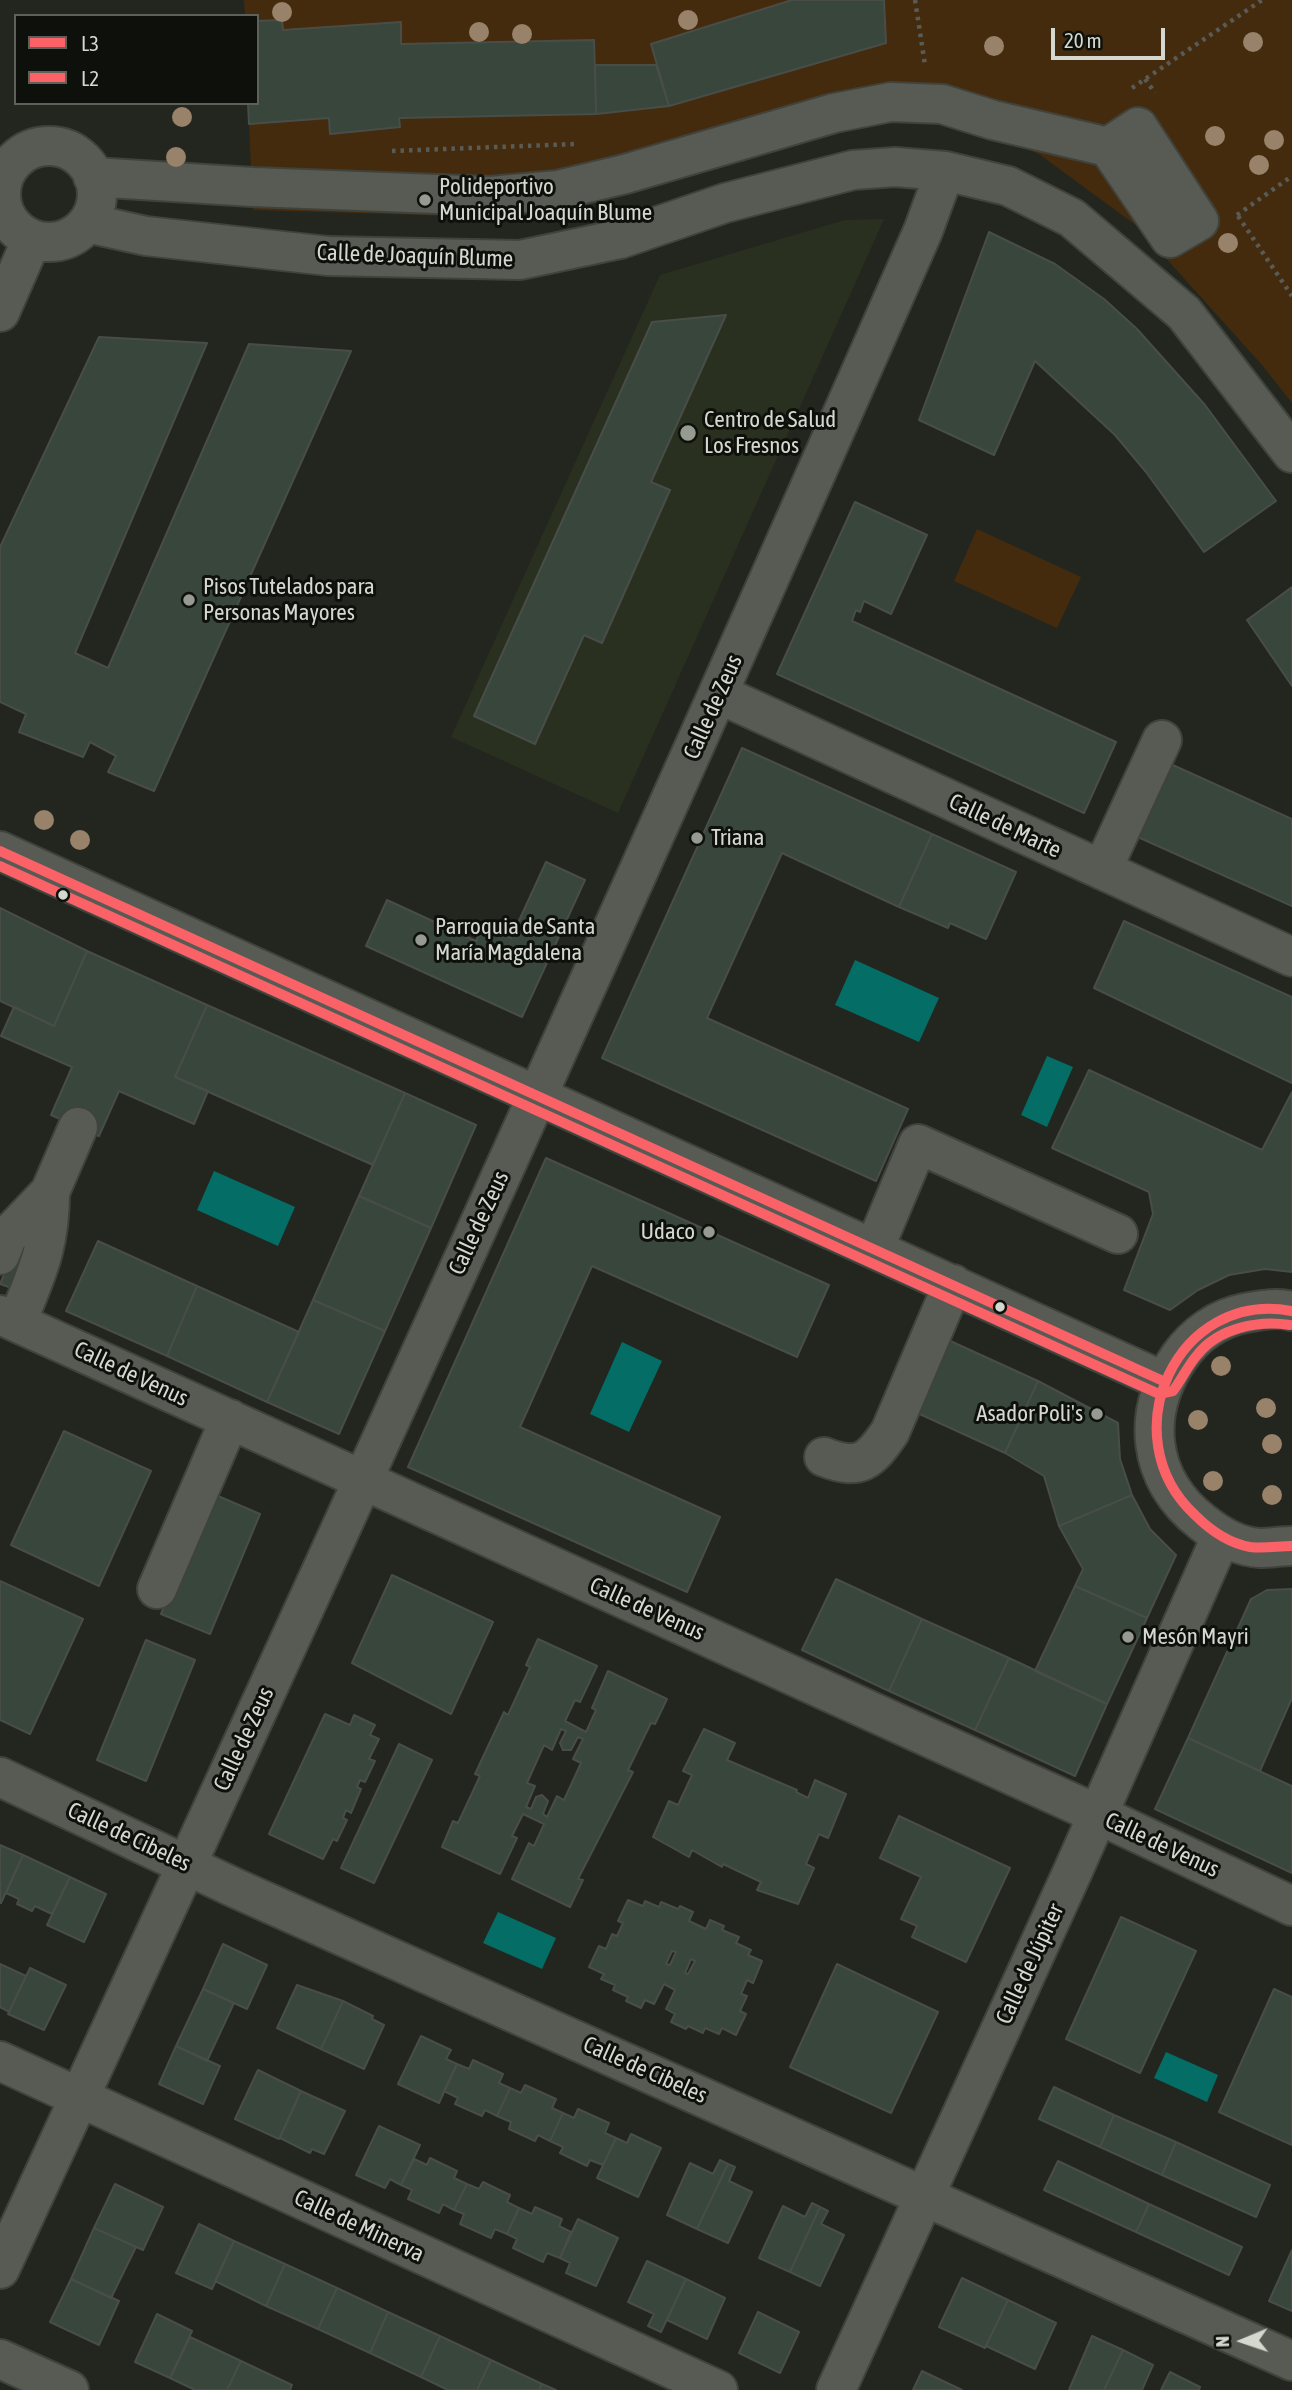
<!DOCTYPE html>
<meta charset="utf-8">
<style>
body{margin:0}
#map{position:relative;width:1292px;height:2390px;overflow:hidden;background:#23261f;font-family:"Asap Condensed",sans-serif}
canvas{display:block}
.legend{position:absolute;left:14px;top:14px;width:245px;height:91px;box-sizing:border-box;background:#0e110b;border:2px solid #5d6159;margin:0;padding:9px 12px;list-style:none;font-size:21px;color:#d4d8cf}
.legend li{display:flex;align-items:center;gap:14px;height:35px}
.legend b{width:35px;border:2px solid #5d6159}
.north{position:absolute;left:1208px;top:2306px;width:70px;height:70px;-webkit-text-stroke:5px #0e110b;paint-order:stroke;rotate:268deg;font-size:19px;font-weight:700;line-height:28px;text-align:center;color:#d4d8cf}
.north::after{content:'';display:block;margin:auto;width:24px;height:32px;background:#d4d8cf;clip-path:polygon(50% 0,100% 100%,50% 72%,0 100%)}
.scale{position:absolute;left:1051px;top:28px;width:114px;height:32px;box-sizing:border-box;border:4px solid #d4d8cf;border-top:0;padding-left:9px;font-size:21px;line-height:24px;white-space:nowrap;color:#d4d8cf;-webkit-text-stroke:5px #0e110b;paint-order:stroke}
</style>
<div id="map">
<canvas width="1292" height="2390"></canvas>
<ul class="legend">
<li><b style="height:9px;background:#fa6268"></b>L3</li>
<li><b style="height:9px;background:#fa6268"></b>L2</li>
</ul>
<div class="north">N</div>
<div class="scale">20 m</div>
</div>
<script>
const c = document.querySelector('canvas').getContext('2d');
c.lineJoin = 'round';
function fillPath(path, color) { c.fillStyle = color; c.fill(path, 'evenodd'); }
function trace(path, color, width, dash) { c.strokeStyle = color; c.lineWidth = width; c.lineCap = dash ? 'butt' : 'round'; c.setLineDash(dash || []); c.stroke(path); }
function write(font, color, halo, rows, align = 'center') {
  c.font = font + ' "Asap Condensed",sans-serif'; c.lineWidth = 6; c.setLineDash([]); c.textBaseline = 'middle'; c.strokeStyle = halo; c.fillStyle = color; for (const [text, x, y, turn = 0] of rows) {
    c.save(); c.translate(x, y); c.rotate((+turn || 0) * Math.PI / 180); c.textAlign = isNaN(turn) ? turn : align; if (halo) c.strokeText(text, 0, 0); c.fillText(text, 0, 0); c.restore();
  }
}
fillPath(new Path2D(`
 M884,219L618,813L451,737L660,275L845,220Z`), '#2a301f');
fillPath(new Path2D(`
 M244,0H1292V403L1262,365L1137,226L1039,154L990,134L939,121L893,120L837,127L563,209L491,217L253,210L249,124L257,103V16H245Z
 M977,529L1081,577L1057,628L954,581Z`), '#452b0e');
fillPath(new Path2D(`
 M855,960L939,998L919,1042L835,1005Z
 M1047,1056L1073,1067L1047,1127L1021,1115Z
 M214,1171L295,1207L278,1246L197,1210Z
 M622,1342L662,1361L629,1432L590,1414Z
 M498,1912L556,1938L542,1969L483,1943Z
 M1166,2052L1218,2075L1207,2102L1154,2078Z`), '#046d66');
const building = new Path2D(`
 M792,0H884L886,43L669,106L651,44Z
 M282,20L283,30L401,22V44L594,40L596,114L399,118L400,127L330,134L329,118L249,124L248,103H257V21Z
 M595,65H656L669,106L596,114Z
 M989,232L1055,264L1104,299L1137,329L1205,405L1276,501L1204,552L1146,472L1115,435L1035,361L994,455L919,420Z
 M726,315L651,482L670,490L602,643L584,635L535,744L474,716L652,322Z
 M99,337L207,343L75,653L108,668L249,344L351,351L154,791L108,772L116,756L90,742L83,757L19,732L26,714L0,702V547Z
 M855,502L927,535L891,614L864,601L860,612L856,610L852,621L1116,742L1084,813L777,674Z
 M1292,587V686L1247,620Z
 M742,748L932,834L899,907L782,853L707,1018L908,1109L876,1181L602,1058Z
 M1164,761L1292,819V906L1131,834Z
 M932,834L1016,872L986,939L950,923L948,928L899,907Z
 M546,862L585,880L522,1017L366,946L387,900L476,941L483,925L511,938Z
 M0,908L87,951L54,1026L0,1001Z
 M1124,921L1292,997V1083L1094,988Z
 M87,951L207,1005L175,1077L208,1091L194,1124L119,1091L99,1136L51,1115L72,1067L1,1036L14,1007L54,1026Z
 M207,1005L405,1093L373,1165L175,1077Z
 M1089,1070L1262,1150L1292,1092V1272L1265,1269L1229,1275L1198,1290L1170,1310L1124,1290L1153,1214L1149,1192L1052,1148Z
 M405,1093L476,1125L431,1228L359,1196Z
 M546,1158L829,1285L797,1357L592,1266L520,1427L720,1517L687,1592L408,1467Z
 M359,1196L431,1228L385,1331L313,1300Z
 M98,1241L197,1286L167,1356L66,1311Z
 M17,1244L30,1250L14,1289L0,1284Z
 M197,1286L299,1332L267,1402L167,1356Z
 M313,1300L385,1331L339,1434L267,1402Z
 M946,1339L1038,1381L1005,1453L913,1411Z
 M1038,1381L1118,1423L1120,1459L1132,1495L1059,1526L1044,1476L1005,1453Z
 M64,1431L151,1471L99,1586L11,1545Z
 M211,1493L260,1514L210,1634L161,1614Z
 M1132,1495L1150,1529L1176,1555L1147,1618L1075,1586L1083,1569L1059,1526Z
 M392,1575L493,1622L451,1714L352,1663Z
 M836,1579L922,1619L889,1691L802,1650Z
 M0,1581L83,1619L30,1734L0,1720Z
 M1075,1586L1147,1618L1107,1704L1035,1671Z
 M1292,1589V1698L1260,1771L1188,1738L1251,1599L1267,1590Z
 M922,1619L1009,1658L975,1730L889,1691Z
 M538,1639L597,1666L580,1702L575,1700L565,1721L586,1732L596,1710L592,1708L608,1671L667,1699L655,1724L651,1723L628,1770L633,1772L578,1879L583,1880L570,1907L512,1879L529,1843L534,1846L544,1824L523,1814L512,1836L517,1838L500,1874L442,1847L453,1821L458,1823L480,1776L475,1774L504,1712L508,1715L530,1667L526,1665ZM561,1729L566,1731L560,1743L563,1750H571L578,1737L583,1739L573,1759L581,1763L564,1800L557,1796L547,1817L543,1814L548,1801L542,1795L536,1797L531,1809L526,1807L535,1786L527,1783L544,1745L552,1750Z
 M146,1640L195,1660L146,1781L97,1760Z
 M1009,1658L1107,1704L1075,1776L975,1730Z
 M325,1714L350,1725L354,1715L375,1725L370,1735L379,1739L369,1759L375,1761L365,1782L360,1780L357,1787L361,1789L351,1813L346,1810L343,1818L347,1820L337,1841L333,1839L323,1859L269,1834Z
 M704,1729L735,1743L727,1760L797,1790L796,1792L808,1798L815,1780L846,1794L828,1838L819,1834L806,1864L814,1868L798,1904L757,1890L761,1882L723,1864L722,1867L692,1850L689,1857L653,1837L669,1801L678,1805L692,1775L683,1771Z
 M1188,1738L1292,1786V1873L1155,1809Z
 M399,1744L432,1760L374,1883L341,1868Z
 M899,1816L1010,1868L966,1962L912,1937L917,1926L901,1919L921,1877L880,1858Z
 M0,1845L23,1855L1,1903H0Z
 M23,1855L70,1877L52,1914L35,1906L32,1911L17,1904L19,1899L6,1893Z
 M70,1877L106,1894L84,1942L47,1925Z
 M628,1900L643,1906L645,1901L659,1907L661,1902L678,1909L680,1906L693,1912L689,1921L706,1929L710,1920L724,1926L722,1930L739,1937L736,1943L751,1950L748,1955L762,1961L753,1983L747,1980L741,1994L747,1996L740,2011L746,2014L736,2035L722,2028L719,2034L705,2028L703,2033L688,2026L686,2029L671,2022L675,2014L666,2009L675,1990L664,1984L654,2004L645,2000L641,2008L626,2001L628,1997L613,1990L615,1985L601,1979L604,1974L589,1967L599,1946L606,1949L612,1934L617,1936L623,1923L618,1921ZM672,1951L676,1952L670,1965L666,1964ZM691,1959L695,1961L688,1974L685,1973Z
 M1121,1917L1196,1951L1140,2073L1066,2039Z
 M223,1944L267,1965L247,2009L203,1989Z
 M0,1964L26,1976L9,2012L0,2007Z
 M837,1964L938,2012L891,2113L790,2067Z
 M30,1968L66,1985L44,2030L8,2014Z
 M297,1985L343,2001L321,2049L277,2028Z
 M203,1989L234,2003L207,2061L176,2046Z
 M1274,1989L1292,1997V2145L1219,2112Z
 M343,2001L373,2016L372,2019L384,2025L364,2069L321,2049Z
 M421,2036L451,2050L446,2059L457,2064L439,2103L398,2084Z
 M176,2046L220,2066L203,2104L159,2084Z
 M473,2060L503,2074L499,2083L510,2088L497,2116L485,2110L482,2116L455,2104L458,2098L444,2091L457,2064L469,2069Z
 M258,2070L301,2091L279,2139L235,2119Z
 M525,2085L556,2099L552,2108L563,2113L550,2141L538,2135L535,2141L509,2129L511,2122L497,2116L510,2088L521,2093Z
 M1054,2087L1114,2115L1100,2147L1039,2119Z
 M301,2091L345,2111L324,2154L312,2149L310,2153L280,2138Z
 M578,2109L609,2123L605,2133L616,2138L603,2165L590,2160L587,2166L560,2153L563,2147L550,2141L563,2113L574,2118Z
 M1114,2115L1176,2142L1162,2175L1100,2147Z
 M379,2126L420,2145L401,2185L390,2179L385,2188L356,2175Z
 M631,2134L661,2148L638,2197L597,2178L616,2138L627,2143Z
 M1176,2142L1270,2185L1256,2217L1162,2175Z
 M430,2158L457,2171L454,2178L467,2184L454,2210L443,2204L439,2213L408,2199L412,2190L401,2185L414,2159L427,2165Z
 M720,2160L728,2164L697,2229L667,2215L690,2163L713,2174Z
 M1058,2161L1149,2204L1136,2232L1044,2190Z
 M728,2164L735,2167L729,2181L752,2192L728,2243L697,2229Z
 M483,2182L510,2195L507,2202L519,2208L507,2234L495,2229L491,2238L460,2224L464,2214L454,2210L467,2184L479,2189Z
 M115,2184L163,2207L143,2250L94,2228Z
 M812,2203L820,2207L790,2272L759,2258L783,2206L805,2217Z
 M1149,2204L1242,2247L1229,2275L1136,2232Z
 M535,2207L562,2219L559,2226L571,2232L560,2258L547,2253L543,2262L513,2248L517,2239L507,2234L519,2208L532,2214Z
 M820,2207L828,2211L821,2224L844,2235L820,2286L790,2272Z
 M578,2219L618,2238L596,2286L566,2273L570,2263L560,2258Z
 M199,2224L234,2241L212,2289L176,2273Z
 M94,2228L136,2247L111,2298L71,2279Z
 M234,2241L285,2264L266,2306L215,2281Z
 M1292,2250V2311L1269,2301Z
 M647,2261L686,2279L661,2332L648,2326L654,2314L628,2302Z
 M285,2264L337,2288L318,2329L266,2306Z
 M962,2278L1008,2300L985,2348L939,2327Z
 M71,2279L119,2301L99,2345L50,2322Z
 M686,2279L725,2298L707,2339L667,2320Z
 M337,2288L388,2312L370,2353L318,2329Z
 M1008,2300L1056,2323L1035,2369L986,2346Z
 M388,2312L440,2336L421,2377L370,2353Z
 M758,2312L799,2332L780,2373L739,2353Z
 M157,2314L192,2331L170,2378L135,2362Z
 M440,2336L491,2360L477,2390H448L421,2377Z
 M1092,2336L1123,2350L1104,2390H1069Z
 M190,2337L241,2361L227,2390H195L170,2378Z
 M1123,2350L1153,2365L1142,2390H1104Z
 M491,2360L542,2384L539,2390H477Z
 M241,2361L292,2385L290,2390H227Z
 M922,2371L962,2390H913Z
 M1170,2372L1200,2387L1199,2390H1161Z
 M542,2384L556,2390H539Z`);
fillPath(building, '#38463c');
trace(building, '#494d48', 2);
const minor = new Path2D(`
 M1 194a48 48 0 1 1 96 0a48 48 0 1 1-96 0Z
 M93,177L253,187L490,196L558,190L625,174L834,113L891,102L942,104L993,120L1108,147L1170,238L1199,221L1138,127L1108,147
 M87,223L146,236L328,256L520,260L620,239L725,203L853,170L895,167L945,171L1008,186L1072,218L1184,313L1292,453
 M0,312L32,239
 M719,694L1292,957
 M0,851L1163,1381
 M1102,870L1162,740
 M874,1249L918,1144L1118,1234
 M0,1255L7,1237L50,1192L78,1127
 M1292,1311C1275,1307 1262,1310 1245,1313C1218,1318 1195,1335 1180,1356C1140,1413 1147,1479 1202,1522C1218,1535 1238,1547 1260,1548C1270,1548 1282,1546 1292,1546
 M0,1315L1097,1814L1292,1906
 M17,1322C37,1272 50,1247 50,1192
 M824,1457C860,1471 870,1461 890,1432L953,1284
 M157,1589L230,1419
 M0,1777L235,1888L1292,2361
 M0,2061L718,2390
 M0,2269C314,1592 623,913 923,231L945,171
 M0,2359L69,2390
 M836,2390L1072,1873L1221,1537`);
trace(minor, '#40433c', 42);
trace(new Path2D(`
 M915,0L925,65
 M1145,79L1155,93
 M1132,88L1262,0
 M392,151L576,144
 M1237,215L1292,176
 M1238,216L1292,296`), '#595c56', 4.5, [3.5, 5]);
trace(minor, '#585b54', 38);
trace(new Path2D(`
 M0,851L1163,1381
 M1292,1311C1177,1289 1110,1436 1195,1515C1210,1530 1228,1543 1250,1547C1264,1549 1278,1546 1292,1546`), '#fa6268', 10);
trace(new Path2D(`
 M0,866L1159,1394L1173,1391C1182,1379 1188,1365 1198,1354C1219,1328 1258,1320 1290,1325`), '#fa6268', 10);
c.fillStyle = '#98826a';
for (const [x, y] of [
 [282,12],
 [688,20],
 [479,32],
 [522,34],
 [1253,42],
 [994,46],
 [182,117],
 [1215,136],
 [1274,140],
 [176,157],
 [1259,165],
 [1228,243],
 [44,820],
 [80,840],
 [1221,1366],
 [1266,1408],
 [1198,1420],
 [1272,1444],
 [1213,1481],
 [1272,1495]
]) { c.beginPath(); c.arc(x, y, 10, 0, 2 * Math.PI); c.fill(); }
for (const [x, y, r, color] of [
 [425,200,7,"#969a91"],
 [688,433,9,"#969a91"],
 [189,600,7,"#969a91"],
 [697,838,7,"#969a91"],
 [63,895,6,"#d4d8cf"],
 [421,940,7,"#969a91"],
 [709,1232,7,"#969a91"],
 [1000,1307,6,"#d4d8cf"],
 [1097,1414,7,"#969a91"],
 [1128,1637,7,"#969a91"]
]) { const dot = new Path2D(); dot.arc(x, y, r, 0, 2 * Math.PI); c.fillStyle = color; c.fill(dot); trace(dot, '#0e110b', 2.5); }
write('23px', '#d4d8cf', '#0e110b', [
 ["Polideportivo",439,187],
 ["Municipal Joaquín Blume",439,213],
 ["Centro de Salud",704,420],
 ["Los Fresnos",704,446],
 ["Pisos Tutelados para",203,587],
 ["Personas Mayores",203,613],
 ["Triana",711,838],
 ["Parroquia de Santa",435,927],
 ["María Magdalena",435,953],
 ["Udaco",695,1232,"right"],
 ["Asador Poli's",1083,1414,"right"],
 ["Mesón Mayri",1142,1637]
], 'left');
write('23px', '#d4d8cf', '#0e110b', [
 ["Calle de Joaquín Blume",415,256,2],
 ["Calle de Zeus",713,707,-66],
 ["Calle de Marte",1005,826,25],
 ["Calle de Zeus",479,1223,-65],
 ["Calle de Venus",131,1374,25],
 ["Calle de Venus",647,1609,24],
 ["Calle de Zeus",244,1739,-65],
 ["Calle de Cibeles",129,1837,25],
 ["Calle de Venus",1162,1845,25],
 ["Calle de Júpiter",1030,1964,-65],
 ["Calle de Cibeles",645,2070,24],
 ["Calle de Minerva",359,2226,25]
]);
</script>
